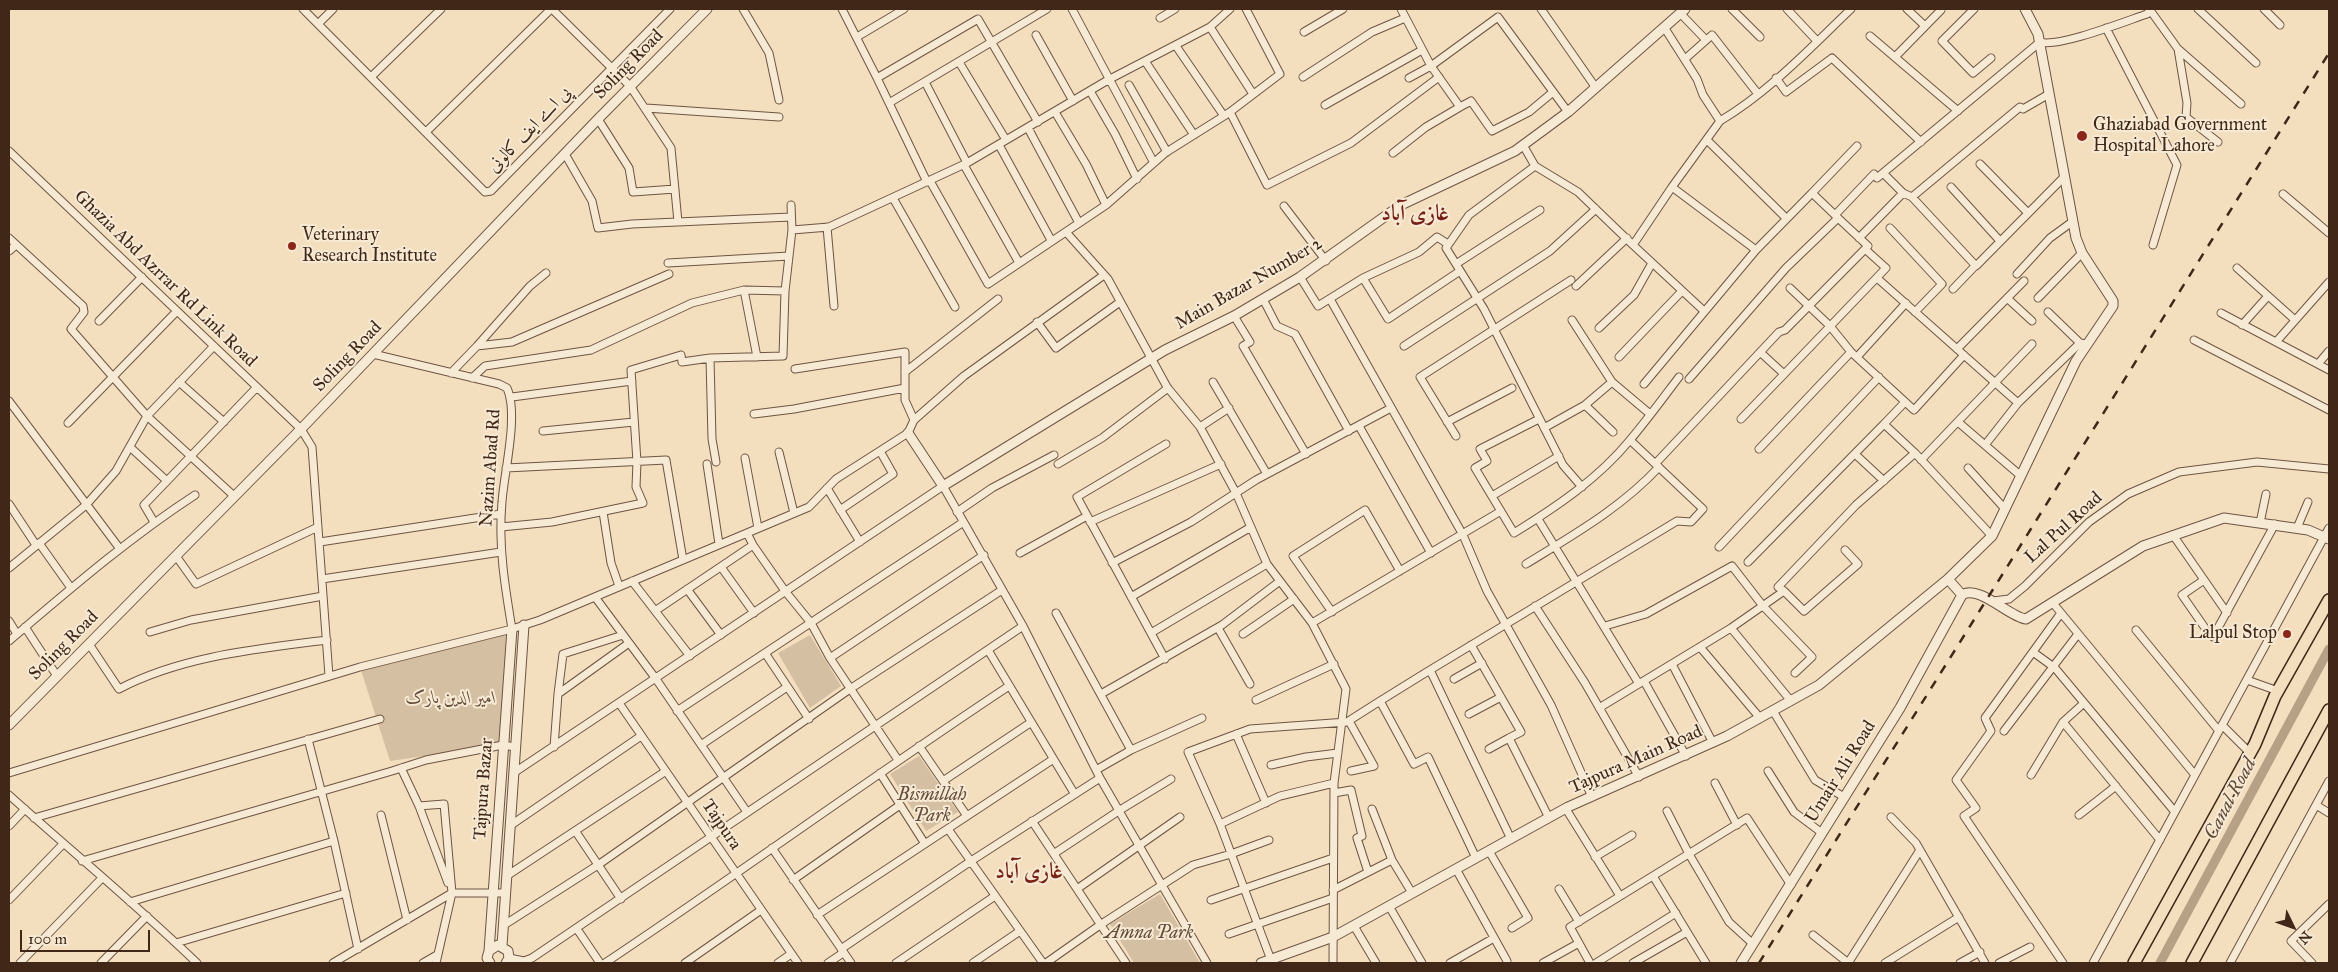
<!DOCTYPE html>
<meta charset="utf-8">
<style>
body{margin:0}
#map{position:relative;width:2338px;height:972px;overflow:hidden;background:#f3debe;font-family:"IM FELL Great Primer",serif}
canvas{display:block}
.frame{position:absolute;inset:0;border:10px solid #402718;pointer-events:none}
.north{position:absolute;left:2268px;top:902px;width:50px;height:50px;-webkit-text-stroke:4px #f7ead5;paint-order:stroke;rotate:132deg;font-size:14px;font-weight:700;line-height:20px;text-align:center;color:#402718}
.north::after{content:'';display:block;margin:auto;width:18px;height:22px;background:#402718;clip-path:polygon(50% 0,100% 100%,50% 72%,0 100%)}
.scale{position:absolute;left:20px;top:930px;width:130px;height:22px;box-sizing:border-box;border:2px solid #402718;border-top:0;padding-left:6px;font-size:15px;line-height:18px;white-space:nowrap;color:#402718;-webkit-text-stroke:4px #f7ead5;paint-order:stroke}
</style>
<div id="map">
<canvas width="2338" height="972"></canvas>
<div class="frame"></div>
<div class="north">N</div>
<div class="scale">100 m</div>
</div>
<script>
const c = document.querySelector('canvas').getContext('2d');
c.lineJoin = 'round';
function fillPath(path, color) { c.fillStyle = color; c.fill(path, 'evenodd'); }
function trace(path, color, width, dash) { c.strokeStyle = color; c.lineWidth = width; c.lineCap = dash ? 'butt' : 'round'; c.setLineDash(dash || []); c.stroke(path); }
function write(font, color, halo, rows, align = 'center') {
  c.font = font + ' "IM FELL Great Primer",Amiri,serif'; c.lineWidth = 4; c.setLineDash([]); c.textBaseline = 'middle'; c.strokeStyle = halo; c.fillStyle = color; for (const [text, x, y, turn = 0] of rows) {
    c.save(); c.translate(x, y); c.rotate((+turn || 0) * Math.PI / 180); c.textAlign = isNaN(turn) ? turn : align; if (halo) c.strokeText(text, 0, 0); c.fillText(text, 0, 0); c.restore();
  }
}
fillPath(new Path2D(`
 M512,629L503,745L390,761L360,667Z
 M810,635L841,686L810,708L778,653Z
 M919,756L958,812L926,831L890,774Z
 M1160,894L1200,963H1134L1110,924Z`), '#d5bfa2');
trace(new Path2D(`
 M2160,963L2329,649`), '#b6a086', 9);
const minor = new Path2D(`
 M303,9L485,192L491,191L670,9
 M552,9L630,86L671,148L678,222
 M743,9L769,53L779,100
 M842,9L877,78L927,182
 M1072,9L1154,163
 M1401,9L1431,66L1460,107L1471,101L1492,131L1529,112L1553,92
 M1541,9L1596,88
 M1732,9L1760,37
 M1787,9L1817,41
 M1907,9L1925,26
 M1974,9L1942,41L1973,73L1991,58
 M2198,9L2256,63
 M2264,9L2280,25
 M2150,10L2178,49L2241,104
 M1680,13L1706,40
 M1160,18L1175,9
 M318,24L333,9
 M1210,27L1253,94
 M1664,27L1697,79L1703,95L1720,121C1769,92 1810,48 1851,9
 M2106,28L2177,165L2153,245
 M1304,32L1343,9
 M1036,35L1073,101
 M1870,36L1958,111
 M857,37L904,9
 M1176,46L1224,116L1230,112L1267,185L1351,143L1439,77
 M2178,49L2187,103L2186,117L2218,142
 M1895,57L1941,10
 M1685,59L1712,35L1758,94
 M1145,61L1194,135
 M959,62L1006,140
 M371,77L441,9
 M1303,77L1372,32L1405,18
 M877,78L978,19L1038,122
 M1409,78L1431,66L1498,17L1568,112
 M1776,78L1786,92L1832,58L1921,142
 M925,82L967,163
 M1129,85L1167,152
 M1090,91L1115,134L1137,179
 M889,103L1047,9
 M1325,105L1422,50
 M646,108L779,117
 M1055,112L1086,164L1106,205
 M1230,112L1280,74L1246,9
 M598,119L629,168L633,192L675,189
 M1720,121L1672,187L1756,250
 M1028,128L1079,223
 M426,132L551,9
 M1707,140L1786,218
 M999,145L1051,240
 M1523,145L1535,166L1469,215L1446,248L1484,309L1563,465L1582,487
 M9,151L301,429L312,447L329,676
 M1393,153L1426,127L1460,107
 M565,154L592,201L598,228L632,224L791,217
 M1980,164L2028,213
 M964,165L1018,261
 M1535,166L1578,192L1633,245L1672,187
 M1883,173L1903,193L1912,197L2020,107L2023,109L2049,94
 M930,181L988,284L1106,205L1165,153L1224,116
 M1951,187L2000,241
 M2283,194L2329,233
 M1912,197L1976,266L2064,177
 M893,198L955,307
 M1284,206L1326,261
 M1835,215L1812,193L1857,146
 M827,227L834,306
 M1890,228L1942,284L1915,312
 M792,230L829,227L967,163L1108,80L1210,27L1230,9
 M1066,232L1108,279L1167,387L1200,427L1236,493L1267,564L1312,623L1346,689L1334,783L1333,963
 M9,238L83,306L84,312L71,329L147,416L234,496
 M1859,238L1903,193
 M1448,244L1437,237L1419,252L1363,278L1388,319L1460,271
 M1633,245L1704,311
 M9,251L16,245
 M668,263L789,256
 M1456,264L1540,210
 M2237,268L2295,320
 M2017,274L2050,238L2072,222
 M1300,277L1318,306L1363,278
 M1877,278L2018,403L2080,343L2087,344
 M1576,286L1627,238
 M1790,288L1830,326L1851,352L1914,410L1964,355
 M1953,289L1976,265
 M744,290L757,357
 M785,291L792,230L791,205
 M2007,298L2032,321
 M2038,298L2082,253
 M1263,299L1277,326L1295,334L1349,431
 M1330,299L1463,535L1487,591L1551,705L1592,797
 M2048,312L2080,343
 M2221,313L2329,370
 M1234,316L1250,342L1243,346L1306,454
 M1572,320L1612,382L1650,414
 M99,321L142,277
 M1037,322L1056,348L1120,302
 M2242,325L2268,296
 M1599,328L1634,295L1652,263
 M2194,340L2329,410
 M2276,342L2329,282
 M477,346L530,286L546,273
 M1404,346L1550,251L1596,209
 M1957,349L2024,281
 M1760,352L1784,374
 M373,354L499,384L507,388C519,415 504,472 502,502C498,545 505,587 512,629
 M1619,357L1682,291
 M1857,357L1906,303
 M710,358L712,439L716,462
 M2318,364L2329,351
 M795,369L905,352V400L914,420
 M905,372L998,299
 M451,373L477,346L512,342L669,274
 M472,378L485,366L591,350L692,303L744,290L785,291L783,356L710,358L682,362L681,355L631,370L637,462L636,487L643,503L552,522L501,527
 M1689,379L1786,268L1838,218L1835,215L1874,174L1877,178L2040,42C2058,48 2126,21 2147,14L2151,9
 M179,382L224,422
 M1213,382L1267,474
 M1644,384L1756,250L1812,193
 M512,397L632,381
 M9,401L120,549
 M1905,402L1884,424L1915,453L1992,536
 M1585,405L1613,432
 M754,414L794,409L905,388
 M1539,419L1480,449L1487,461L1475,468L1514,533C1556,507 1598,479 1630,440C1647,420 1663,398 1679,377
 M1741,419L1886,268L1865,249L1868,246L1838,218
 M1447,422L1512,388
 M1958,422L2021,476
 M68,423L177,311
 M1359,426L1431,553
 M1200,427L1229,408
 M1544,428L1585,405L1612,382
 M543,431L634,422
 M1456,436L1420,377L1571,280
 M1985,445L2018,403
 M130,447L167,481
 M1759,449L1851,352
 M779,452L794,513
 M1855,454L1884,481
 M745,458L758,528
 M1921,460L2032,344
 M1656,463L1779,332L1785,330L1865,249
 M707,464L719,544
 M1058,464L1102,438L1168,388
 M506,468L666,460L683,560
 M1968,468L2005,509
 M827,488L860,542
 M1492,496L1559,456
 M9,504L36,545
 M840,510L893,474L880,451
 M603,512L611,563L619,586
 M957,512L992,488L1054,455
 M1538,519L1639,684
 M154,522L144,505L257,387
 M1090,522L1221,464
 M2260,523L2266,494
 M2297,528L2308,502
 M747,533L753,545L785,591L811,623L830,658L898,760
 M2173,535L2227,613
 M320,542L501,514
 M39,543L71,588
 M1719,547L1879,377
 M1020,553L1087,516
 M176,556L196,584L318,527
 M1748,562L1884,424
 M1112,563L1191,522L1256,480L1391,408
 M1526,564C1573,535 1621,508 1659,467
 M721,567L754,613
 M9,568L86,505L116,471L147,416L214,346
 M322,579L501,552
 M2204,580L2182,595L2205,628
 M632,581L690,656
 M687,589L721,635
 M1784,591L1804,611L1858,564L1845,550
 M595,597L656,679L747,812
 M1131,597L1251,527
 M1993,601L2009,599L2025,586L2089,522L2128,494L2179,472L2257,462L2329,469
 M2052,602L2195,775
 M1535,606L1585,683L1639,777
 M655,611L753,545
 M1332,612L1293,556L1365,510L1400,571
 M1056,613L1131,750L1096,770
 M2061,613L1985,718L1991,731L1956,780L1976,808L1964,816L2063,963
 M9,621L17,634
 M1312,623L1501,511
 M1605,626L1646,614L1732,566L1763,606L1812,657L1795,673
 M25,627L57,676
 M1218,628L1250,684
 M1731,628L1791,701
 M2136,630L2219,731
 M150,632L191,620L323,596
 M1151,633L1267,564
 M1243,634L1294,599
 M2213,637L2275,524
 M9,641C69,590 129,538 195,495
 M89,644L119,689C182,656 257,649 327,640
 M1471,645L1521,732L1509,738L1549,818
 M1700,647L1760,718
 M988,650L1074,793
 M2033,652L2055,668L2175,812
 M765,653L809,719
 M830,658L984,555
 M1165,659L1077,497L1166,444
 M1672,664L1713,743
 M1430,670L1380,701L1414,764L1428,757L1476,858
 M1454,679L1482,663
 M2247,680L2278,691
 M1644,681L1686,756
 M558,694L563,654L623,635
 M1101,694L1222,625L1280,581
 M1256,700L1334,664
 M619,703L798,963
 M1599,708L1731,628L1784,591L1778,587L1856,505L1915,453
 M677,711L962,523
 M1773,711L1815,780L1844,797
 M1469,714L1501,697
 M1349,721L1374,766L1351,771
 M2063,722L2160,840
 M2222,725L2250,753
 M2004,731L2078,634
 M1236,734L1266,803
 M308,739L334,841L358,949
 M701,745L787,687
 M919,746L967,816
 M554,747L558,694L629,643
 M1489,749L1509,738
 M1131,750L1202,718
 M1271,765L1306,757L1338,753
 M401,768L419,806L448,883
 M1768,771L1794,812L1822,833
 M515,772L943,486L1023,626L1100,778L1207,963
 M9,773L360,667L512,629L540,620L809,507L836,479L908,433L914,420L964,376L1104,275
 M880,773L925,844
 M2031,775L2063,722L2084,703
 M943,781L1030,723
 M1334,783L1280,796L1220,824L1188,752L1250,729L1347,722L1380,701
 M1715,783L1737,825
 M1334,793L1351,790L1362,836L1357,838L1368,872
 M9,795C71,851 137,905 197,963
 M2316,805L2329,813
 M419,806L444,804L452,893L436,963
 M1372,809L1392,860L1412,893
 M1566,809L1620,896
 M1667,811L1689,854L1729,922L1752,943
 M381,815L407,920
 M2079,815L2116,786
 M1891,817L1916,843L1985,963
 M34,818L380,719
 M1032,821L1126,963
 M1220,824L1271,960
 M511,825L641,736
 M9,826L25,809
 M948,829L1043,963
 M576,832L621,899
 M1511,839L1430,670L1677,521L1691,522L1703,509L1630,440
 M772,848L851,963
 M1489,851L1528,918L1512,928
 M1055,853L1120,810L1171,779
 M1595,857L1632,835
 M82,861L392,771L426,760L503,745L515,747
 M1456,869L1507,961
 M508,875L666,771
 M1653,876L1706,963
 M793,880L900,805
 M1077,889L1180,817
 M1559,889L1579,922
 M1333,890L1392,860
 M9,900L63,844
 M1211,900L1333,858
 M130,902L334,841
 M1389,906L1422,963
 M817,915L1052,760
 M504,925L598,865L850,689L1002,590
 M1354,926L1376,963
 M577,929L600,963
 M1229,934L1333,898
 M1813,935L1847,962
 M176,943L346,893
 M841,949L971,861L1100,778
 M509,958L524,961L532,958L1023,626
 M20,963L102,878
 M101,963L147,916
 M333,963L452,893H506
 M423,963L437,955
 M605,963C741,872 873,776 1009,686
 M685,963L761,910
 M778,963L791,954
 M828,963L843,953
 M896,963L995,896
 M973,963L1020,931
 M1046,963L1100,925L1193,865L1231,854L1269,840
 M1450,963L1494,938
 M1543,963L1579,943
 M1590,963L1570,927L1747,818L1791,885
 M1596,963L1676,913
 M1633,963L1687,932
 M1845,963L1850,960L1920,850
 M1885,963L1959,917
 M1960,963L1980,952
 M1999,963L2030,947
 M2093,963L2329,528
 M2230,963L2329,781
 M2312,963L2291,941L2329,904`);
const tertiary = new Path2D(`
 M908,433L943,486L1165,350L1234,316L1300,277L1401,205L1515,151L1568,112L1685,9
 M1948,579L1962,595C1979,584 2009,617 2026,619L2143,546L2224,518L2308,530L2329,539
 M9,725L301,429L598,119L707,9
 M502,946L524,625
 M489,951L512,629
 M490,963L487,958L489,951L498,945L508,951L509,958L506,963
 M1261,963L1333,937L1568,807L1727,736L1819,685L1948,579L1992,536L2076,361L2113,306V301L2082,253L2076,238L2038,34L2025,9
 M1741,963L1900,708L1962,595`);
const trunk = new Path2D(`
 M2134,963L2255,744L2275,696L2329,600
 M2192,963L2329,710`);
trace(minor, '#6d5542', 9);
trace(tertiary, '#6d5542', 11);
trace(trunk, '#402718', 14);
trace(minor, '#f7ead5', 7);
trace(tertiary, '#f7ead5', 9);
trace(trunk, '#f3debe', 11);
trace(new Path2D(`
 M1759,963L2329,53`), '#402718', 2.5, [9, 9]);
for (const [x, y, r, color] of [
 [2082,136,6,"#8f2418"],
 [292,246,5,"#8f2418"],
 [2287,634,5,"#8f2418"]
]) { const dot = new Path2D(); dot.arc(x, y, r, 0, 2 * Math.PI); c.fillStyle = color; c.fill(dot); trace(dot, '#f7ead5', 2); }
write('18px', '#402718', '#f7ead5', [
 ["Soling Road",629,65,-45],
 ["پی اے ایف کالونی",530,130,-46],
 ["Ghazia Abd Azrrar Rd Link Road",165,279,44],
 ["Main Bazar Number 2",1249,284,-30],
 ["Soling Road",348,357,-46],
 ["Nazim Abad Rd",491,468,-86],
 ["Lal Pul Road",2064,528,-42],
 ["Soling Road",64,646,-45],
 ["Tajpura Main Road",1636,760,-24],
 ["Umair Ali Road",1841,772,-58],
 ["Tajpura Bazar",484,789,-86],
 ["Tajpura",721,825,56]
]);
write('18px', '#402718', '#f7ead5', [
 ["Ghaziabad Government",2093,126],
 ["Hospital Lahore",2093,147],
 ["Veterinary",302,236],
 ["Research Institute",302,257],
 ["Lalpul Stop",2277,634,"right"]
], 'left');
write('italic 18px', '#654d3a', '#f7ead5', [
 ["امیر الدین پارک",451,699],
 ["Bismillah",932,796],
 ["Park",932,817],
 ["Amna Park",1149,934]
]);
write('italic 19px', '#634b39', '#f7ead5', [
 ["Canal Road",2231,799,-62]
]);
write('bold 22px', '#7a1f14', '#f7ead5', [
 ["غازى آباد",1415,215],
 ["غازى آباد",1029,873]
]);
</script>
